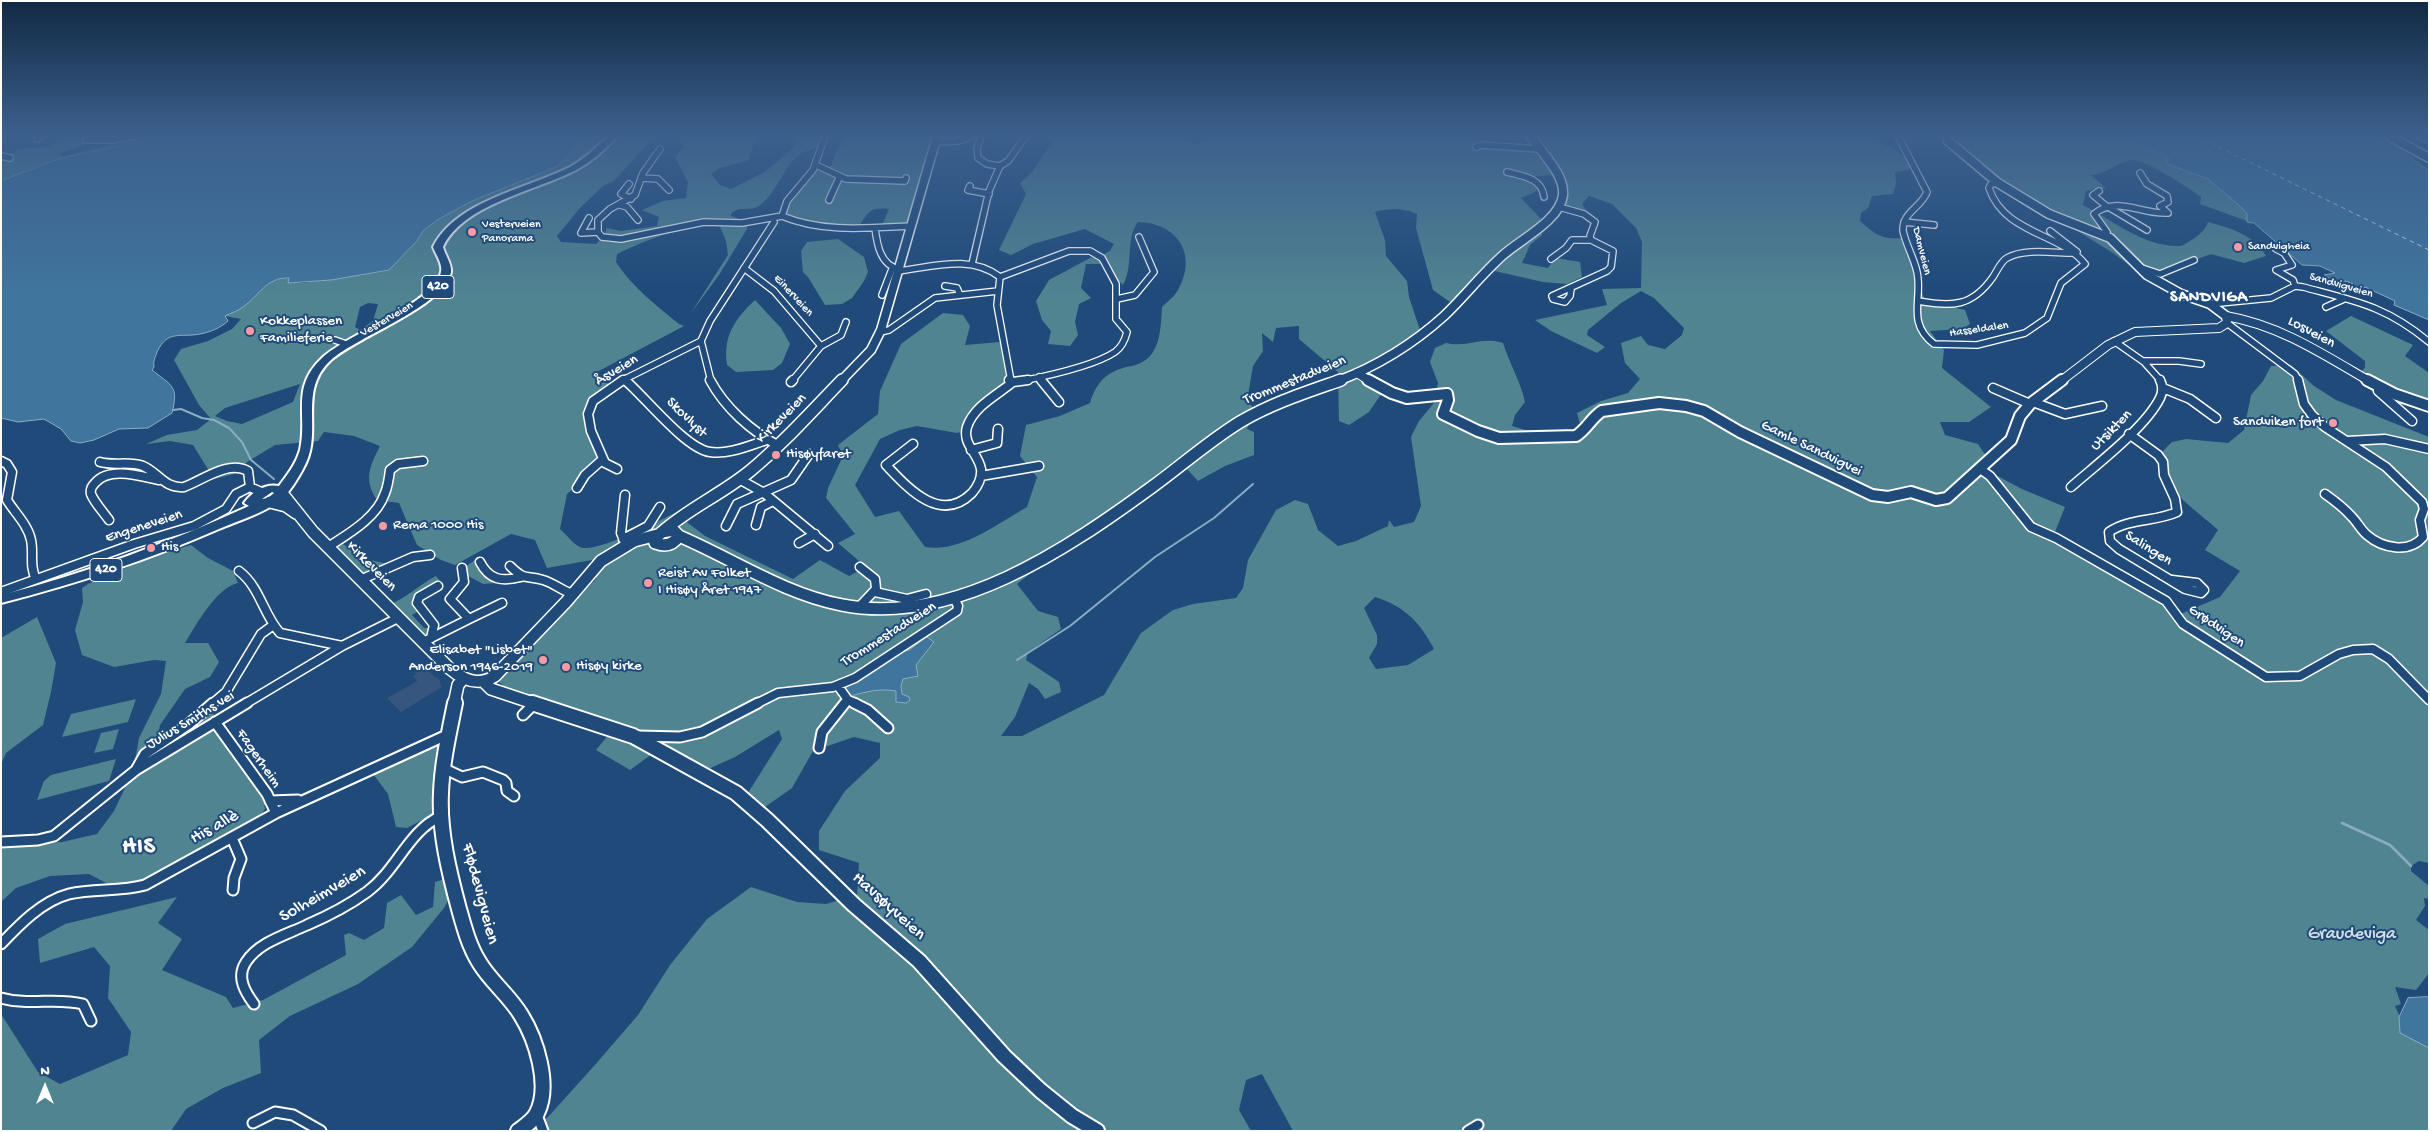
<!DOCTYPE html>
<meta charset="utf-8">
<style>
body{margin:0}
#map{position:relative;width:2430px;height:1132px;overflow:hidden;background:#1f4a7a;font-family:"Gochi Hand",sans-serif}
canvas{display:block}
.frame{position:absolute;inset:0;border:2px solid #fff;pointer-events:none}
.north{position:absolute;left:20px;top:1062px;width:50px;height:50px;-webkit-text-stroke:4px #1f4a7a;paint-order:stroke;rotate:0deg;font-size:14px;font-weight:700;line-height:20px;text-align:center;color:#fff}
.north::after{content:'';display:block;margin:auto;width:18px;height:22px;background:#fff;clip-path:polygon(50% 0,100% 100%,50% 72%,0 100%)}
</style>
<div id="map">
<canvas width="2430" height="1132"></canvas>
<div class="frame"></div>
<div class="north">N</div>
</div>
<script>
const c = document.querySelector('canvas').getContext('2d');
c.lineJoin = 'round';
function fillPath(path, color) { c.fillStyle = color; c.fill(path, 'evenodd'); }
function trace(path, color, width, dash) { c.strokeStyle = color; c.lineWidth = width; c.lineCap = dash ? 'butt' : 'round'; c.setLineDash(dash || []); c.stroke(path); }
function write(font, color, halo, rows, align = 'center') {
  c.font = font + ' "Gochi Hand",sans-serif'; c.lineWidth = 4; c.setLineDash([]); c.textBaseline = 'middle'; c.strokeStyle = halo; c.fillStyle = color; for (const [text, x, y, turn = 0] of rows) {
    c.save(); c.translate(x, y); c.rotate((+turn || 0) * Math.PI / 180); c.textAlign = isNaN(turn) ? turn : align; if (halo) c.strokeText(text, 0, 0); c.fillText(text, 0, 0); c.restore();
  }
}
fillPath(new Path2D(`
 M424,666L436,678L438,677L442,687L401,712L387,698L416,682L417,680L413,676L417,674L415,672Z`), '#36567f');
fillPath(new Path2D(`
 M76,136L89,139L81,146L60,153L62,157L146,136H167L58,159L1,181V160L19,149L47,147L65,137Z
 M598,136H659L647,144L614,181L603,186L580,208L557,236L561,242L596,244L603,237L607,228L621,231L657,226L659,217L642,210L663,201L686,198L688,182L675,157L684,147L678,138L684,136H756L749,160L720,168L711,174L720,185L731,189L765,172L793,148L796,136H825L822,148C815,149 805,150 800,154C782,168 778,192 759,206C750,212 739,205 731,214V216L746,221L747,229L719,275L691,313L728,255L726,241L719,224C688,223 646,240 617,254L616,262C632,287 657,306 679,324L684,326L597,372L611,387L591,409L597,449L596,471L567,494L560,529C566,534 574,545 580,547C596,554 658,521 675,513L705,536L793,579L820,560L849,576L866,567L838,543L855,534L826,498L828,488L843,456L838,445L878,414L880,391L901,344L943,313L963,315L970,326L965,345L1000,342L1010,388L970,418L969,430L957,433L917,426L900,430L880,439L855,485L875,517L899,511L925,547C960,553 997,524 1027,507L1037,477L1020,456L1026,425L1060,416L1090,403C1094,389 1101,377 1115,371C1129,364 1137,369 1150,356C1161,344 1161,322 1162,307C1167,302 1174,297 1178,290C1198,255 1178,223 1138,222C1125,239 1134,266 1123,285L1102,264H1086L1081,288L1091,298L1079,304L1075,322L1078,335L1070,346L1048,344L1051,331L1042,320L1036,301L1049,280L1090,258L1101,256L1110,251L1114,244L1085,229L1033,244L1011,255L999,250L1026,194L1020,183L1032,172L1056,136H1174L1193,144L1205,141L1210,136H1443L1498,142L1510,150L1537,151L1535,136H1867L1899,152L1911,165L1909,170L1895,172L1896,184L1893,194L1872,196L1868,208L1861,213L1860,221C1875,234 1881,240 1902,238V232L1925,301L1965,310L1970,324L1962,329L1930,331L1944,350L1942,368L1991,407L1969,422H1940L1945,435L1978,444L1986,456V470L2022,489L2065,507L2053,537L2157,599L2176,616L2220,597L2240,571L2205,550L2218,530C2199,512 2163,491 2163,462L2156,458L2172,442L2186,439L2228,443L2244,430L2251,395L2263,381L2271,366L2291,365L2314,386L2336,400L2429,437V863L2419,861L2411,866V871L2429,886V899L2424,898L2425,906L2416,920L2429,930V973L2416,990L2395,987L2401,1004L2395,1006L2399,1015V1030L2429,1046V1131H1293L1262,1074L1246,1080L1239,1110L1251,1131H523L548,1117L594,1066L638,1015L670,965L707,919L751,887L797,902L826,904L857,895L859,863L819,850V831L845,791L880,758V743L854,737L813,751L792,788L765,807L746,796L782,739L779,730L735,757L704,771L659,749L630,770L596,750L614,728L500,689L503,685L499,682L502,673L596,579L592,560L547,568L535,540L511,534L455,565L441,560L417,545L399,503L377,500C363,479 370,466 380,446L354,436L324,432L318,441L275,445L247,462L238,473L214,479L193,445L170,441L146,444L167,435L197,430L211,419L199,405L174,360L181,349L208,341L232,329L241,319L225,316C231,313 237,311 243,307C259,296 266,277 289,278L288,283H303L389,270L417,241L423,231L437,220L472,201L556,167L570,155L578,142ZM1549,175L1563,182L1569,191L1565,203L1554,209L1566,206L1590,216L1582,204L1589,196L1612,204L1636,228L1642,242L1641,288L1602,289L1607,305L1535,320L1551,331L1597,353L1605,347L1587,335L1588,330L1621,303L1641,291L1654,298L1684,328L1682,335L1665,349L1648,345L1641,336L1621,343L1625,363L1640,379L1628,393L1601,401L1577,413L1581,427C1562,441 1533,433 1512,426L1515,415L1525,402C1520,380 1510,365 1503,343C1481,336 1468,348 1446,343L1435,348L1430,362L1438,383L1434,403L1419,421L1411,437L1421,506L1414,522L1394,527L1389,520L1388,526L1356,541L1338,546L1318,530L1308,504L1295,500L1276,510L1248,560L1243,588L1236,598L1193,604L1173,610L1141,633L1104,695L1022,736H1001L1015,717L1029,683L1038,689L1045,699L1061,692L1059,682L1026,660L1028,652L1061,629L1058,617L1038,611L1017,584L1042,564L1186,468L1198,481L1225,466L1254,455V432L1247,429L1251,420L1259,413L1247,401L1253,366L1263,351L1262,333L1273,342L1276,328L1299,326V339L1338,372L1339,421L1349,425L1369,412L1382,393L1363,372L1421,333L1409,297L1407,281L1386,256L1385,240L1375,212C1387,208 1406,208 1417,214L1416,228L1433,290L1450,302L1459,300L1486,269L1543,282L1567,284L1582,277L1580,262L1555,258L1548,268L1522,263L1530,245L1542,235L1543,221L1521,198L1537,191L1532,177ZM368,303L378,304L373,321L360,330L355,327L360,307ZM300,384L293,402L242,424L227,421L215,416L225,408ZM1375,597C1404,606 1420,622 1434,649L1408,665L1376,669L1369,658L1377,644V635L1364,608Z
 M846,136H933V142L910,224L883,223L889,209C870,207 869,211 859,226L804,224L779,219C791,197 803,170 831,166L835,154Z
 M1943,136H2122L2125,141L2165,155L2169,158L2170,165L2208,179L2242,208L2247,214V221L2200,204L2201,197C2189,188 2145,159 2132,160C2117,162 2107,174 2091,175L2106,188L2086,191L2083,205C2112,220 2144,247 2179,246C2184,246 2189,241 2193,239C2199,235 2206,229 2208,222C2230,228 2253,234 2266,256L2244,263L2211,254L2173,268L2153,272L2131,266L2110,251L2048,213L1944,140Z
 M838,239L864,257L868,272L864,281L852,298L842,304L825,305L808,277L803,272L801,251L807,242Z
 M755,300L781,328L790,344L782,363L773,370L736,372L727,365C723,336 734,320 755,300Z
 M2351,316L2413,345L2405,356L2429,373V407L2359,373L2365,368V361L2326,331Z
 M343,544L362,558L392,565L364,577L335,547Z
 M191,545L208,558L233,571L238,583C216,588 196,625 185,643H208L219,662L210,677L185,689L160,725L158,735L211,711L226,729L260,783L265,809L257,821L147,879L110,885L89,874L50,876L16,888L1,902V844L62,842L97,834L114,811L133,771L139,738L161,694L166,661L154,660L114,667L82,655L75,630L83,602L82,588L88,584L154,556Z
 M475,560L483,573L497,583L483,584L468,576L465,567Z
 M436,576L440,581L420,595L419,611L412,615L424,628H429L430,633L426,636L390,604C407,598 420,584 436,576Z
 M37,617L56,663L51,692L43,725L6,753L1,764V638Z
 M136,699L128,722L62,737L71,714Z
 M119,729L113,749L94,753L101,733Z
 M436,743L439,748L433,799L436,813L407,828L396,827L388,794L373,774Z
 M116,759L109,781L37,800L44,781L51,775Z
 M445,879L450,897L444,908L412,947L358,984L290,1016L259,1040L261,1073L223,1088L186,1109L171,1131H1V1014L38,1072L60,1084L128,1055L131,1032L108,998L110,966L94,947L40,963L38,939L65,924L177,897L158,923L182,939L162,970L226,997L233,1008L263,1000L346,955L344,935L349,933L364,940L384,928L387,903L401,895L416,915L433,907L435,882Z`), '#508491');
const water = new Path2D(`
 M167,136H598L578,142L570,155L556,167L472,201L437,220L423,231L417,241L389,270L331,280L288,283L289,278C266,277 259,296 243,307C238,311 231,313 225,316L228,321C220,328 211,332 200,334C180,338 168,329 157,352C155,358 153,361 154,367L152,370C172,386 179,386 172,413L148,428L119,429L94,440L80,443L71,441L61,429L44,419L18,422L1,418V181L58,159Z
 M2122,136H2374L2400,149L2429,171V320L2394,305L2395,301L2365,287L2361,291L2350,286L2353,284L2346,281L2338,284L2324,275L2335,273L2320,266L2302,265L2254,223L2247,222V214L2242,208L2208,179L2170,165L2166,162L2169,160L2165,155L2125,141Z
 M927,637L934,642L916,665L918,676L903,679L901,686L902,694L909,697L910,700L906,703L896,702V691C879,688 866,692 850,696L845,688L901,652L909,650Z
 M2429,997V1048L2400,1033L2399,1017L2408,998Z`);
fillPath(water, '#40759d');
trace(water, '#8cacc4', 1);
trace(new Path2D(`
 M173,410L181,409L202,418L214,420L229,428L242,442L251,460L274,479
 M1017,660L1070,626L1155,557L1214,518L1253,484`), '#8cacc4', 2);
trace(new Path2D(`
 M2342,823L2390,845L2411,866`), '#8cacc4', 2.5);
trace(new Path2D(`
 M2196,136L2429,250`), '#d9e3eb', 1, [4.5, 4]);
const minorFar2 = new Path2D(`
 M981,136L977,148L978,158L987,164L1000,166
 M1898,136L1927,192C1921,208 1902,212 1903,231C1906,245 1914,258 1917,272C1923,298 1906,323 1934,344L1977,345L2025,333L2047,318L2061,283L2085,264C2061,233 2004,234 1989,188L1991,184L1998,183
 M2420,136L2429,140
 M37,139L41,136
 M86,140H112L134,136
 M935,142L958,141L972,136
 M1476,147L1482,145L1538,149
 M660,149L643,173L635,195L610,209L598,220V232L602,237L621,239L704,222L742,223L782,216
 M1,156L10,158
 M816,165L846,179L905,181L906,178
 M1507,172C1523,176 1542,178 1544,197
 M641,178L658,179L669,190
 M629,184L621,194L631,199
 M970,186L968,190L989,194
 M2099,191L2093,195L2105,205L2147,230
 M829,200L839,178
 M620,205L627,207L638,220
 M1559,207L1584,214L1595,222L1590,236L1591,240L1613,251L1611,267L1607,271L1552,296L1553,299L1565,302L1570,296L1571,289
 M782,216C823,233 868,228 911,226
 M782,216L787,201L813,170L825,136
 M589,218L581,233L598,232
 M1904,222L1934,225
 M875,228C877,244 880,265 899,269
 M2050,231L2077,252
 M2103,235L2107,232L2094,214C2117,195 2142,215 2168,213L2160,206L2168,202L2167,196L2147,184L2140,173
 M2276,249L2284,253L2292,265L2276,270L2293,280L2295,286
 M1551,259L1566,248L1572,240H1591
 M972,264L989,191L1000,166L1008,161L1026,136
 M744,268L774,291L821,346L792,381
 M2142,268L2160,274L2194,260
 M898,271C933,267 970,254 1000,277L997,305L1011,381
 M1000,277L1069,251H1090L1102,258L1116,284V319L1127,332C1125,340 1122,347 1115,352C1094,366 1047,376 1022,381
 M945,286L957,288L960,295
 M882,295L892,269
 M1117,299L1135,295L1154,272L1139,237
 M1918,301C1952,307 1972,307 1993,277C1997,271 2001,261 2007,258C2025,248 2053,253 2073,253
 M2210,304L2271,298L2295,286L2303,287C2355,301 2386,306 2429,342
 M2326,307L2344,299
 M2227,323L2295,374L2299,381
 M880,332L889,330L935,298L998,291
 M335,340L346,344
 M2114,341L2144,362L2161,381
 M821,346L841,335L846,322
 M2144,361H2179L2201,364
 M1039,377L1042,381
 M621,381L701,341
 M711,381L701,341L710,321L774,222`);
const minorFar1 = new Path2D(`
 M625,380C645,397 686,449 710,452C729,455 750,445 767,440
 M710,380C725,408 751,431 779,446
 M1009,380L1013,382
 M1041,380L1059,402
 M2298,380L2304,404L2312,415L2325,427L2386,467L2422,502L2424,509L2420,520L2423,537C2409,554 2382,548 2367,535C2361,530 2357,522 2352,517C2344,508 2335,501 2325,494
 M791,382L793,380
 M1013,382L1028,380
 M2378,386V391L2412,421
 M1993,388L2030,404
 M2163,388L2190,399L2216,418
 M2033,402L2065,414L2102,406
 M2129,434L2158,455L2163,462L2164,475L2175,499L2177,512C2155,522 2129,518 2109,532L2110,541L2119,549L2185,589L2201,593L2204,590L2197,583L2172,580
 M2347,441L2385,439L2429,449
 M913,444L886,465C907,487 940,525 972,493C978,486 982,478 981,469C978,453 962,444 967,427C974,406 997,395 1013,382
 M971,450L997,443L998,429
 M1,461L7,464L12,472L7,500C15,513 28,525 31,540C34,554 29,566 36,579
 M100,462C114,466 130,461 143,466C159,473 165,489 184,487C203,480 228,460 248,471L250,487L261,492
 M617,469L605,463L591,431L588,414L593,401L623,380
 M1980,469L1990,476L2031,527L2056,538L2166,601L2183,624L2266,677L2300,676L2339,654L2353,650L2373,649L2389,659L2429,700
 M981,476L1039,466
 M739,479L764,493L828,546
 M2071,487C2097,464 2145,428 2160,398C2163,392 2163,386 2160,380
 M577,488L585,475L603,459
 M625,495L621,533L626,545
 M109,520C104,513 94,502 91,494C90,490 92,486 95,483C109,466 140,476 159,480
 M756,525L761,507L773,501
 M726,526L737,504L791,480L809,454
 M623,539L648,526L660,507
 M799,543L815,534
 M328,547C348,534 377,518 385,493C388,486 389,478 390,470L398,464L423,461
 M480,562C489,580 502,582 521,577
 M510,566C525,581 525,575 543,580C554,583 562,591 573,594
 M239,571C260,587 263,614 280,633L342,646
 M360,580L413,557L430,555
 M1,592L134,544L194,526L226,509L236,494L250,487
 M875,592L907,599L926,594
 M858,608L876,589L875,579L860,567
 M469,619L502,603
 M431,638L434,625L417,603L419,597L438,586
 M423,642L469,619L450,599L464,582L462,568
 M838,686L848,700L857,704
 M212,704L226,692L261,634L272,626
 M245,704L342,646L398,618
 M756,704L778,693L833,687L855,678L957,611L958,606L954,598
 M844,704L848,700`);
const minor = new Path2D(`
 M854,703L868,710L888,728
 M523,715L534,704
 M215,722L267,794L276,813
 M638,736L680,737L702,732L758,703
 M819,748L822,732L845,703
 M443,768L462,777L483,772L503,780L506,783L507,791L514,796
 M136,770L145,754L189,724L213,703
 M270,801L298,800
 M232,838L241,859L234,878L233,890
 M1,842L38,840L54,836L136,770L247,703
 M1,944C19,925 42,901 69,894C94,888 120,892 145,885L276,813L449,734
 M1,998C30,1006 55,997 83,1004L91,1021
 M254,1004C245,992 236,977 246,962C259,942 286,935 307,925C328,916 349,905 367,892C397,870 408,831 441,816
 M537,1115L543,1131
 M253,1123L275,1112L293,1115L321,1131
 M1468,1131L1478,1125`);
const tertiaryFar1 = new Path2D(`
 M1357,373L1370,381
 M2061,381L2108,345L2135,332L2219,328L2227,323L2226,316C2279,325 2323,354 2369,381`);
const tertiary = new Path2D(`
 M1368,380L1392,393L1407,398L1447,394L1448,400L1443,414L1478,431L1499,438L1576,436C1587,429 1591,418 1602,411L1659,403L1686,406L1704,411L1740,432L1872,495L1888,497L1911,492L1936,500L1947,498L2011,440L2020,416L2030,404L2062,380
 M2367,380L2394,394L2429,406`);
const secondaryFar2 = new Path2D(`
 M1947,136L1948,141L1998,183L2049,214L2110,238L2147,275L2181,294L2210,304L2226,316
 M2389,136L2429,158
 M841,381L871,350L881,330L937,136
 M1338,381C1377,366 1413,344 1444,316C1464,297 1481,275 1502,256C1519,240 1560,221 1563,195C1565,174 1541,153 1531,136`);
const secondaryFar1 = new Path2D(`
 M281,492L313,532L449,668C463,680 478,687 495,676L566,602L601,561L634,541L657,535
 M270,502L286,506L296,513
 M673,530L679,536C673,545 665,547 655,543L654,539L662,532Z
 M662,532C689,508 722,494 750,471C783,444 812,411 842,380
 M679,536C733,559 784,594 842,605C953,627 1067,549 1152,487C1181,466 1209,441 1240,422C1272,403 1307,392 1341,380
 M485,683L491,689L536,704
 M454,704L458,685L463,679`);
const secondary = new Path2D(`
 M455,703C449,733 442,763 441,793C439,831 449,872 459,909C464,927 469,946 479,962C490,981 509,995 521,1015C536,1039 551,1085 537,1113C533,1121 525,1126 518,1131
 M532,703L633,736L736,793L767,820L854,905L919,961L1004,1056L1041,1091L1072,1116L1097,1131`);
const primary = new Path2D(`
 M609,136H617C606,149 591,162 576,170C536,191 463,204 443,247C445,255 452,264 451,272C445,306 358,336 331,360C296,392 325,432 303,469C297,480 288,495 278,502C261,514 238,521 219,529C148,560 76,584 1,603V595C87,573 168,543 249,506L244,503C252,492 265,483 279,486C287,475 296,464 300,450C308,414 290,388 322,358C347,334 435,303 441,272C443,264 436,255 433,247C456,201 526,189 570,167C585,159 596,147 609,136ZM272,492L274,493L268,498L262,499Z`);
trace(minorFar2, '#fff', 8);
trace(minorFar1, '#fff', 11);
trace(minor, '#fff', 13);
trace(tertiaryFar1, '#fff', 10);
trace(tertiary, '#fff', 14);
trace(secondaryFar2, '#fff', 11);
trace(secondaryFar1, '#fff', 14);
trace(secondary, '#fff', 18);
trace(primary, '#fff', 4);
trace(minorFar2, '#1f4a7a', 5.5);
trace(minorFar1, '#1f4a7a', 8);
trace(minor, '#1f4a7a', 9);
trace(tertiaryFar1, '#1f4a7a', 8);
trace(tertiary, '#1f4a7a', 10);
trace(secondaryFar2, '#1f4a7a', 8);
trace(secondaryFar1, '#1f4a7a', 11);
trace(secondary, '#1f4a7a', 14);
fillPath(primary, '#1f4a7a');
const sky = c.createLinearGradient(0, 0, 0, 294);
sky.addColorStop(0, '#112943');
sky.addColorStop(0.46, '#3c608d');
sky.addColorStop(1, '#3c608d00');
c.fillStyle = sky;
c.fillRect(0, 0, 2430, 294);
for (const [x, y, r, color] of [
 [472,232,5,"#ff9aa2"],
 [2238,247,5,"#ff9aa2"],
 [250,331,5,"#ff9aa2"],
 [2333,423,5,"#ff9aa2"],
 [776,455,5,"#ff9aa2"],
 [383,526,5,"#ff9aa2"],
 [151,548,5,"#ff9aa2"],
 [648,583,5,"#ff9aa2"],
 [543,660,5,"#ff9aa2"],
 [566,667,5,"#ff9aa2"]
]) { const dot = new Path2D(); dot.arc(x, y, r, 0, 2 * Math.PI); c.fillStyle = color; c.fill(dot); trace(dot, '#1f4a7a', 2); }
write('12px', '#fff', '#1f4a7a', [
 ["Vesterveien",482,225],
 ["Panorama",482,239],
 ["Sandvigheia",2248,247]
], 'left');
write('12px', '#fff', '#1f4a7a', [
 ["Damveien",1921,251,76],
 ["Sandvigveien",2341,286,16],
 ["Einerveien",793,296,47],
 ["Vesterveien",387,320,-30],
 ["Hasseldalen",1979,330,-8]
]);
for (const [x, y, w] of [
 [438,287,32],
 [106,570,32]
]) { const box = new Path2D(); box.roundRect(x - w / 2, y - 11.5, w, 23, 4); c.fillStyle = '#1f4a7a'; c.fill(box); trace(box, '#fff', 1); }
write('bold 14px', '#fff', null, [
 ["420",438,287],
 ["420",106,570]
]);
write('15px', '#fff', '#1f4a7a', [
 ["Kokkeplassen",260,322],
 ["Familieferie",260,339],
 ["Sandviken fort",2323,423,"right"],
 ["Hisøyfaret",786,455],
 ["Rema 1000 His",393,526],
 ["His",161,548],
 ["Reist Av Folket",658,574],
 ["I Hisøy Året 1947",658,591],
 ["Elisabet \"Lisbet\"",533,651,"right"],
 ["Anderson 1946-2019",533,668,"right"],
 ["Hisøy kirke",576,667]
], 'left');
write('15px', '#fff', '#1f4a7a', [
 ["Losveien",2311,333,28],
 ["Åsveien",617,371,-31],
 ["Trommestadveien",1295,381,-22],
 ["Skovlyst",686,418,44],
 ["Kirkeveien",782,419,-45],
 ["Utsikten",2112,431,-45],
 ["Gamle Sandvigvei",1811,449,26],
 ["Engeneveien",144,527,-18],
 ["Salingen",2148,549,32],
 ["Kirkeveien",371,567,45],
 ["Grødvigen",2216,627,34],
 ["Trommestadveien",889,635,-32],
 ["Julius Smiths vei",191,721,-31],
 ["Fagerheim",258,759,55]
]);
c.letterSpacing = '1px';
write('bold 16px', '#fff', '#1f4a7a', [
 ["SANDVIGA",2209,299]
]);
c.letterSpacing = '0px';
write('18px', '#fff', '#1f4a7a', [
 ["His allè",215,828,-29],
 ["Flødevigveien",479,894,75],
 ["Solheimveien",323,895,-30],
 ["Havsøyveien",888,907,42]
]);
write('18px', '#d3e0e4', '#1f4a7a', [
 ["Graudeviga",2352,935]
]);
c.letterSpacing = '1px';
write('bold 24px', '#fff', '#1f4a7a', [
 ["HIS",139,848]
]);
c.letterSpacing = '0px';
</script>
